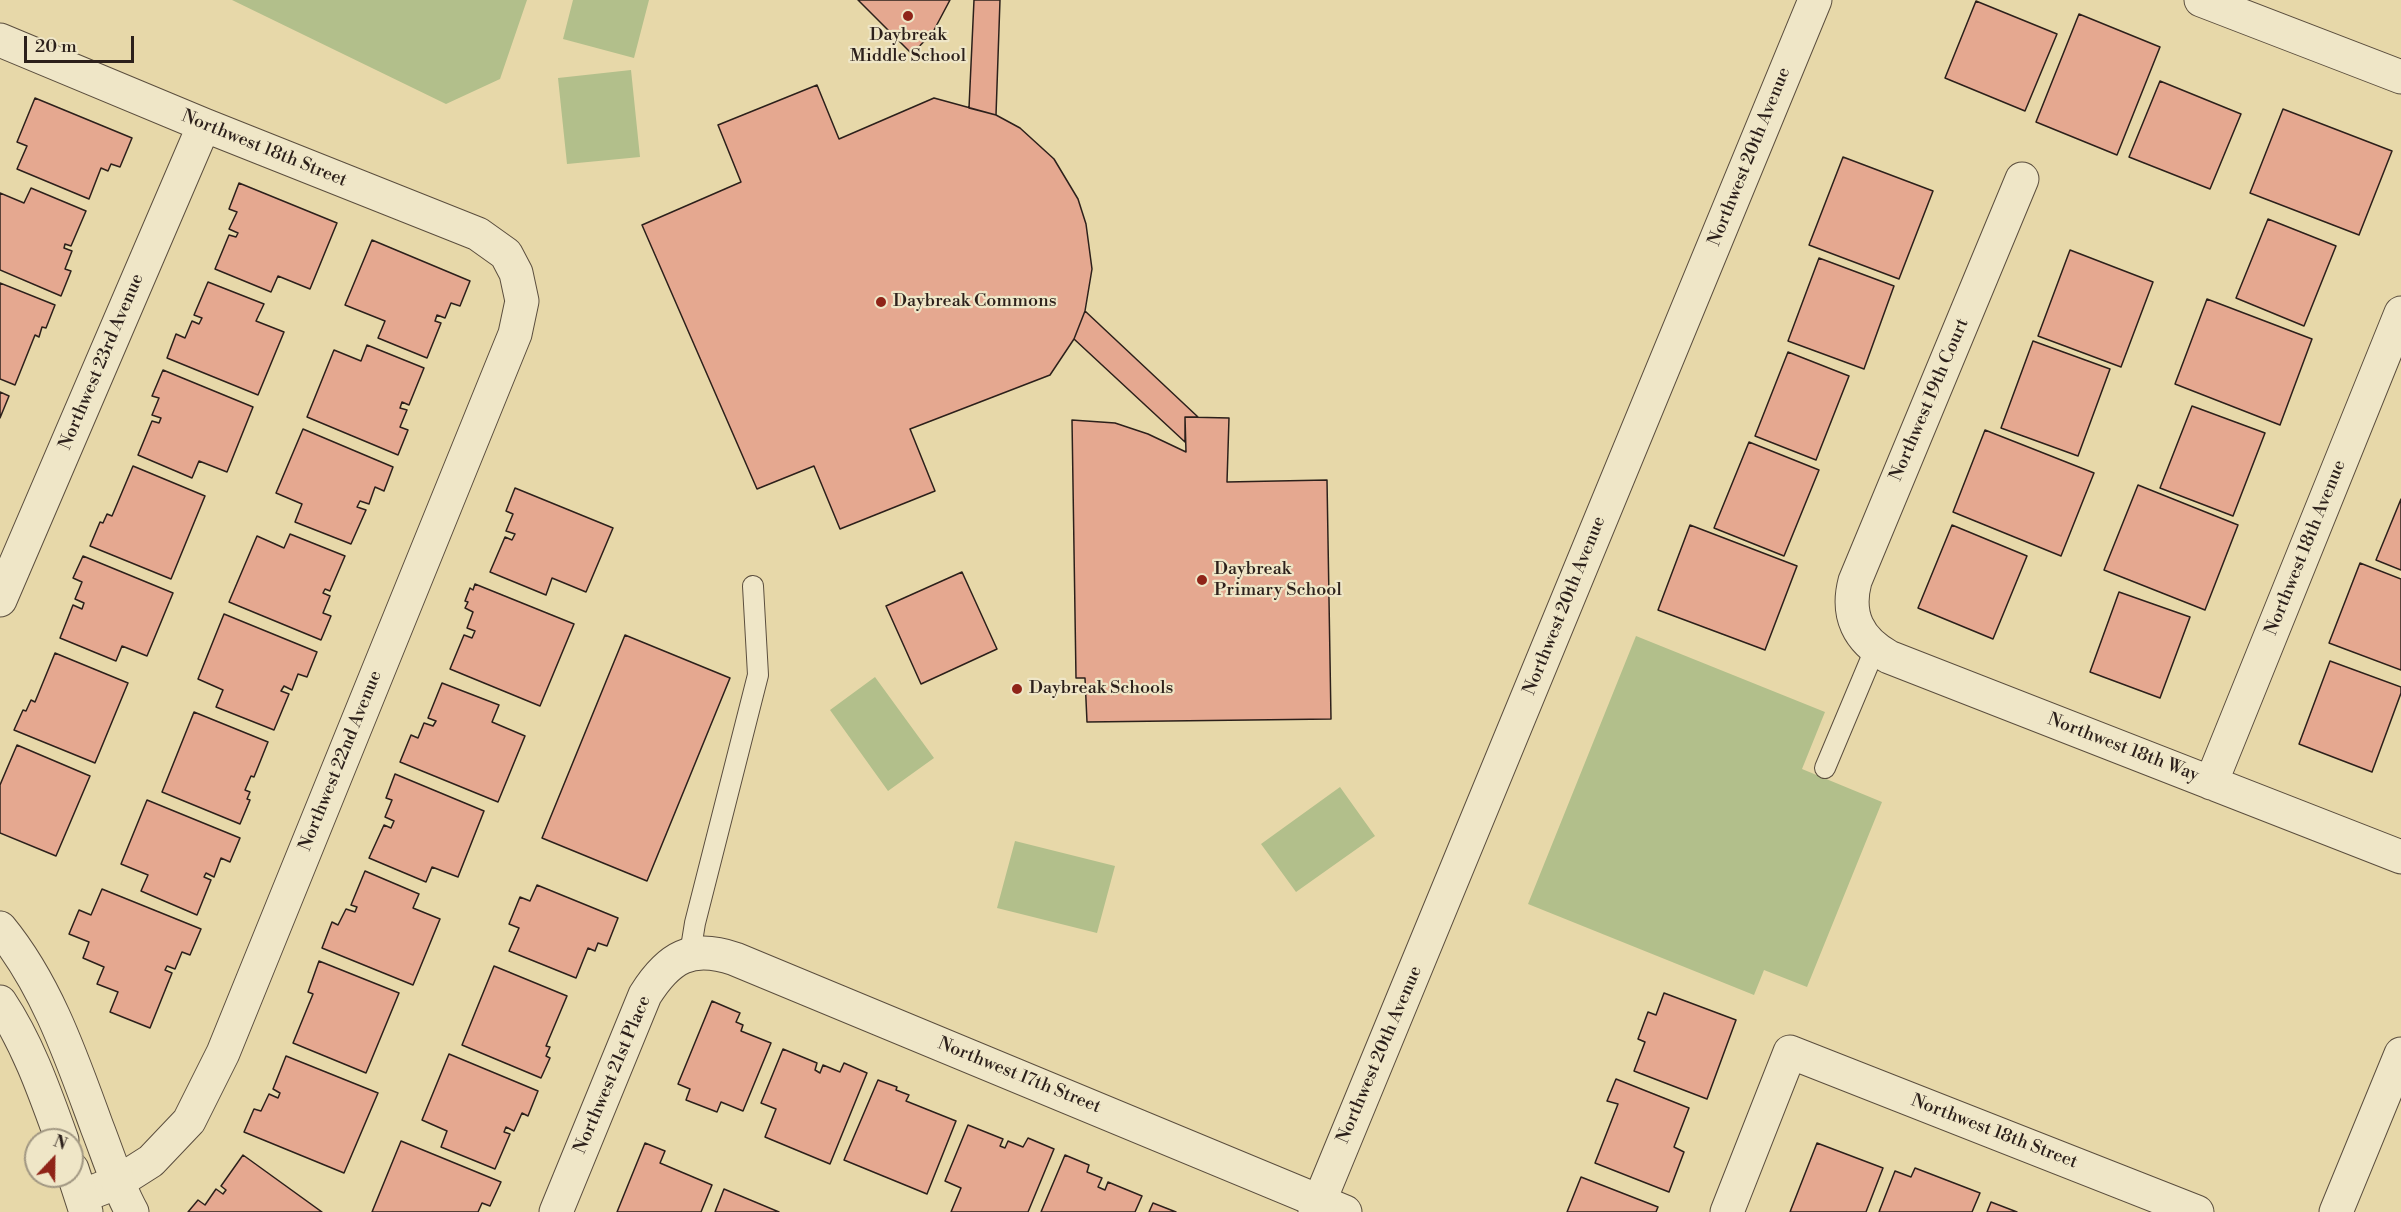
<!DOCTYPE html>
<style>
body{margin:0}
#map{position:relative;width:2401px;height:1212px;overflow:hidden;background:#e7d8a9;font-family:"Libre Bodoni",serif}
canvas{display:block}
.north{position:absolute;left:24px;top:1128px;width:60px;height:60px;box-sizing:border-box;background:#efe6c7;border:2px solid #a19782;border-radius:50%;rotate:22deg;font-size:16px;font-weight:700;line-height:24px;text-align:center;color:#2c201b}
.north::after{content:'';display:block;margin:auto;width:21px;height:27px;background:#8f2418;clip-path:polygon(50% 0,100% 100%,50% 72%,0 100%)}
.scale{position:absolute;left:24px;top:36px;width:110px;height:27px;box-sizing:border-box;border:3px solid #2c201b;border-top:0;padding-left:8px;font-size:18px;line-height:21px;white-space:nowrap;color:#2c201b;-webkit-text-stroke:4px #efe6c7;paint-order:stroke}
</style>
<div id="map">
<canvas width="2401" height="1212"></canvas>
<div class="north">N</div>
<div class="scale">20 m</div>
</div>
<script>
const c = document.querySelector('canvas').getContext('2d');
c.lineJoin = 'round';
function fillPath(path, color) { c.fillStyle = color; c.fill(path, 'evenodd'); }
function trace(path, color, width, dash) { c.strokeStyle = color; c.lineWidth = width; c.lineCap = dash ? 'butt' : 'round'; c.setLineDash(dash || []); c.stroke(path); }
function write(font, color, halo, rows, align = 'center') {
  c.font = font + ' "Libre Bodoni",serif'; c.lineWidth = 4.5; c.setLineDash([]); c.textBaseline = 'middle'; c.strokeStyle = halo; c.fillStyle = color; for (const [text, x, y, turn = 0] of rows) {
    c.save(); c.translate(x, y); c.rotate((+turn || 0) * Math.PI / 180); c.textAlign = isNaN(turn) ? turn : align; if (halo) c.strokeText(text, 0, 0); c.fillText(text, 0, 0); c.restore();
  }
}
fillPath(new Path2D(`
 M232,0H527L500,79L446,104Z
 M573,0H649L634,58L563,39Z
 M631,70L640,157L567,164L558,78Z
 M1636,636L1825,712L1802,769L1882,802L1807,987L1764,970L1754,995L1528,904Z
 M875,677L934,758L888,791L830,710Z
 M1340,787L1375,836L1296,892L1261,844Z
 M1015,841L1115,866L1097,933L997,908Z`), '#b2bf8b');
const building = new Path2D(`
 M858,0H950L933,32L912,54Z
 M974,0H1000L996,115L969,108Z
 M1976,1L2057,34L2025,111L1945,78Z
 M2079,14L2160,47L2117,155L2036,122Z
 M2160,81L2241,114L2210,189L2129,157Z
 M817,85L839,139L934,98L996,115L1020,128L1054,159L1078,199L1086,224L1092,269L1085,311L1074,339L1050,375L910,429L935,491L840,529L814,466L757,489L642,225L741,182L718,125Z
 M35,98L132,138L120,167L111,164L108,171L101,168L89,199L17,169L27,146L17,142Z
 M2283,109L2392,151L2359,235L2250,193Z
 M1843,157L1933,191L1899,279L1809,245Z
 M239,183L337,223L310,289L278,276L271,292L215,269L229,235L236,237L238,233L229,229L237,212L229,209Z
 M31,188L86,211L71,246L65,244L64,248L72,251L65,269L71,271L61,296L0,270V193L24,203Z
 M2268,219L2336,246L2304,326L2236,298Z
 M372,240L470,281L460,306L451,303L445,318L437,315L435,321L441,323L427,358L378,338L385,321L345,305Z
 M2070,250L2153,282L2121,367L2038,336Z
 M1819,258L1894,286L1864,369L1788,341Z
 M208,282L264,304L256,321L284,332L258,395L167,358L176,334L185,338L192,321L199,324L202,318L194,315Z
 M0,283L55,305L46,328L42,327L39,337L35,335L15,385L0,379Z
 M2207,299L2312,339L2280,425L2175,384Z
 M1085,311L1198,417H1185V442L1074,339Z
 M2033,341L2110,369L2078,456L2001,428Z
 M367,345L424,368L409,405L402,402L400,408L407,410L400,427L408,430L398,455L307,417L334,350L361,361Z
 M1788,352L1849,376L1816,460L1755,436Z
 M163,370L253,407L227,472L199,461L192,478L138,455L152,421L159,423L161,418L152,415L159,398L152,396Z
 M0,392L9,396L0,418Z
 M2192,406L2265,433L2233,516L2160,488Z
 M1185,417L1229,418L1227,482L1327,480L1331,719L1087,722L1085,678H1076L1072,420L1115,423L1148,434L1186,452Z
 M303,429L393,467L384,491L375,487L369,504L360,501L357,507L366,510L351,544L295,522L302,504L276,493Z
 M1985,430L2094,473L2061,556L1953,512Z
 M1749,442L1819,470L1784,556L1714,528Z
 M133,466L205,496L171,579L90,546L100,522L103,523L107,514L112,516Z
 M2138,485L2238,525L2205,610L2104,570Z
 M515,488L613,528L586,592L552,578L546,595L490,572L505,537L512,540L515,534L506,531L513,514L506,511Z
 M2401,499V570L2376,560Z
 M1690,525L1797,566L1765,650L1658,610Z
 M1952,525L2027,556L1993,639L1918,608Z
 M290,534L345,556L330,591L325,589L323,593L330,596L323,613L331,616L321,640L229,602L257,536L284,548Z
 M83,556L173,593L147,656L122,646L116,661L60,638L73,605L82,609L84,603L75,599L82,582L73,578Z
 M2360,563L2401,579V670L2329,643Z
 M962,572L997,649L921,684L886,606Z
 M475,584L574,624L540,706L450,669L464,635L472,638L475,631L467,628L473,612L465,608L468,602L465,601L470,588L473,590Z
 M2119,592L2190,617L2160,698L2090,672Z
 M224,614L317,652L307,677L298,674L292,690L284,686L281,691L289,694L274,730L216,707L223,690L198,679Z
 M625,635L730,678L647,881L542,838Z
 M55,653L128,683L95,763L14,730L23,710L26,711L31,700L35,702Z
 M2330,661L2401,687V693L2372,772L2299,744Z
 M442,683L499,705L492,722L525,736L498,802L400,762L411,735L418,738L424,723L433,726L436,721L428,718Z
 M194,712L268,742L254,777L251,776L245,790L250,792L247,799L250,800L240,824L162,792Z
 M17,745L90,776L56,856L0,833V785Z
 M395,774L484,811L458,877L432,867L426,882L369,858L384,825L391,828L394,821L385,817L392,800L386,798Z
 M147,800L240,838L230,862L221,858L214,877L206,873L204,877L211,880L197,915L141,891L148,875L121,864Z
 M365,871L419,894L413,908L440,919L413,985L322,948L332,922L338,925L346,909L355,912L357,907L351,905Z
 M537,885L618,918L607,946L598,943L595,951L588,948L576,978L509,951L519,928L509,924L520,897L530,901Z
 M102,889L201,929L190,955L182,952L175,969L167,966L165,970L172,973L150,1028L110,1012L118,992L97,984L104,967L83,958L89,942L69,934L79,910L91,915Z
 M319,961L399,993L366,1073L293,1043L313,994L308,992Z
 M494,966L567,996L546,1046L550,1047L546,1056L550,1058L541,1078L462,1045Z
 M1664,993L1736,1020L1707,1099L1634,1071L1645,1042L1638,1039L1648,1012L1656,1015Z
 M712,1001L740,1013L736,1022L743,1025L741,1031L771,1043L743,1111L721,1102L717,1112L686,1100L690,1089L678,1084Z
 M783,1049L817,1063L815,1070L820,1073L823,1065L840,1072L844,1063L867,1073L830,1164L765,1137L776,1109L761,1103Z
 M449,1054L538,1091L528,1116L522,1113L514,1131L506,1127L504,1132L510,1134L495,1169L441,1147L447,1131L422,1120Z
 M286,1056L378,1093L344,1173L244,1132L254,1109L261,1111L269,1094L278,1098L280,1093L273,1089Z
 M1616,1079L1689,1108L1674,1147L1684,1152L1669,1192L1595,1163L1618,1104L1607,1101Z
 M878,1080L897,1087L896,1090L909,1095L906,1101L956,1121L927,1194L844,1160Z
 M968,1125L1003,1139L1000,1146L1005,1148L1008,1141L1023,1147L1028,1138L1054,1149L1028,1212H951L961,1188L945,1181Z
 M401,1141L501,1182L490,1206L482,1203L478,1212H372Z
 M645,1143L665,1151L660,1163L712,1185L701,1212H617Z
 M1817,1143L1883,1168L1866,1212H1790Z
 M243,1155L322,1212H188L198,1200L205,1205L216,1189L223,1194L226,1190L221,1186Z
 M1065,1155L1089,1165L1087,1172L1102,1178L1098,1187L1105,1190L1108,1182L1142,1196L1135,1212H1041Z
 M1915,1168L1980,1193L1972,1212H1879L1895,1171L1911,1177Z
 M1581,1177L1658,1207L1656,1212H1567Z
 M724,1189L779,1212H715Z
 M1991,1202L2017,1212H1987Z
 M1153,1203L1176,1212H1149Z`);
fillPath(building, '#e5a890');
trace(building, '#2c201b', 1.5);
const service = new Path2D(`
 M1825,768L1875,649
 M690,954L695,923L758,675L753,586`);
const minor = new Path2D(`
 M2201,0L2401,77
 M0,40L204,125L478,234L506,254L516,273L522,301L515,334L223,1053L189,1121L151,1161L118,1182L82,1196
 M2022,179L1855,581C1846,615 1858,640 1889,657L2401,857
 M0,600L204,125
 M2211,783L2401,313
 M556,1212L645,995C669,957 691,944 735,959L1345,1212
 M1727,1212L1790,1052L2197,1212
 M2336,1212L2401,1054`);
const tertiary = new Path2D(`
 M0,928C47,985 72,1059 97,1127C108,1155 117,1185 132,1212
 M0,1002C28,1044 45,1093 62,1140
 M72,1169L86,1212
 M1315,1212L1815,0`);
trace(service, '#5b4e3e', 22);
trace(minor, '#5b4e3e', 35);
trace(tertiary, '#5b4e3e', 35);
trace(service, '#efe6c7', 20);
trace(minor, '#efe6c7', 33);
trace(tertiary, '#efe6c7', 33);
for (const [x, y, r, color] of [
 [908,16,6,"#8f2418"],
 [881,302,6,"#8f2418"],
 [1202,580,6,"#8f2418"],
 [1017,689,6,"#8f2418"]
]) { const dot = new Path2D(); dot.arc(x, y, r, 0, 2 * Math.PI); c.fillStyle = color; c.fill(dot); trace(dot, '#efe6c7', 2); }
write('18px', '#2c201b', '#efe6c7', [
 ["Daybreak",908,36,"center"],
 ["Middle School",908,57,"center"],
 ["Daybreak Commons",893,302],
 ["Daybreak",1214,570],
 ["Primary School",1214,591],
 ["Daybreak Schools",1029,689]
], 'left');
write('18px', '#2c201b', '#efe6c7', [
 ["Northwest 18th Street",264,149,22],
 ["Northwest 20th Avenue",1750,157,-68],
 ["Northwest 23rd Avenue",102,362,-67],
 ["Northwest 19th Court",1930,400,-67],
 ["Northwest 18th Avenue",2306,548,-68],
 ["Northwest 20th Avenue",1565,606,-68],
 ["Northwest 18th Way",2123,748,21],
 ["Northwest 22nd Avenue",341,761,-68],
 ["Northwest 20th Avenue",1380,1055,-67],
 ["Northwest 21st Place",613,1075,-67],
 ["Northwest 17th Street",1019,1076,22],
 ["Northwest 18th Street",1994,1132,21]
]);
</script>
